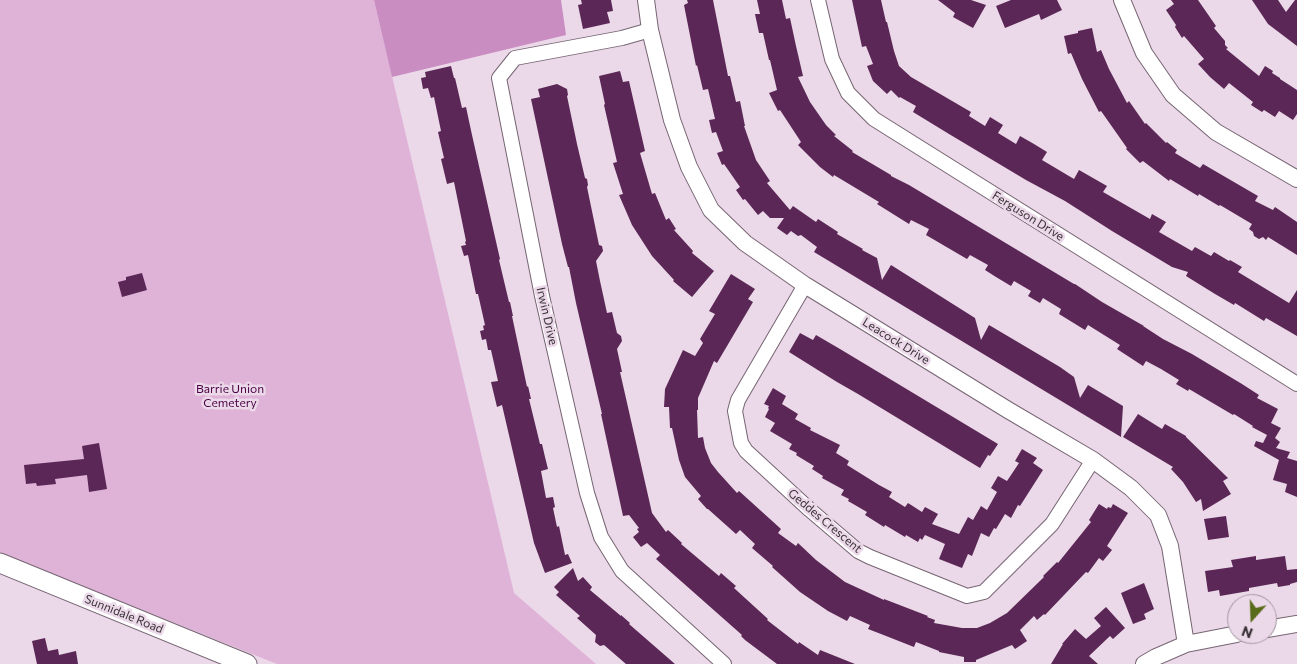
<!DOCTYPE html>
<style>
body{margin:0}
#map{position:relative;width:1297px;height:664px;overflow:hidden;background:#ebd8e8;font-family:Commissioner,sans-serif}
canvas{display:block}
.north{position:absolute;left:1227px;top:594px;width:50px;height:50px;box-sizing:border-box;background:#ebd8e8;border:1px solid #a395a1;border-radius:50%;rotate:200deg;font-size:14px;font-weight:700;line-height:20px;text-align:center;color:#383136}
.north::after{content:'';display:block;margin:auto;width:18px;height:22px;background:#596c19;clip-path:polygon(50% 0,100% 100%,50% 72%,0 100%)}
</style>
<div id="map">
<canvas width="1297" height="664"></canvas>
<div class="north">N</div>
</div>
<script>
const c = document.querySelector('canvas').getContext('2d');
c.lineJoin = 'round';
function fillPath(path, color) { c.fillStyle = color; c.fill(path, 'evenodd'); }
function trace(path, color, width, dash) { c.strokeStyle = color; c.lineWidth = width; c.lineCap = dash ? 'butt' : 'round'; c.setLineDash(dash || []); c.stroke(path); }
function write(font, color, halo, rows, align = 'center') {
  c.font = font + ' Commissioner,sans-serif'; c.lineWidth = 5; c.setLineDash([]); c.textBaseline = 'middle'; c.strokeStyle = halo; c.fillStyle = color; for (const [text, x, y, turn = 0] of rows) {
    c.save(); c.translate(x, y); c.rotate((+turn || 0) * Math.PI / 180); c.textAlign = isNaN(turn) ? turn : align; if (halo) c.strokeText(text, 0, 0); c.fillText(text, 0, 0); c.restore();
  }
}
fillPath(new Path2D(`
 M0,0H374L514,593L596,664H277L0,553Z`), '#dfb3d8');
fillPath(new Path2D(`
 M374,0H561L566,35L392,77Z`), '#ca8dc2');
fillPath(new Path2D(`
 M581,0H611L613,11L607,12L610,23L583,29L578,5L582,4Z
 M687,0H713L728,76H730L736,102L740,101L745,126H744L756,160L770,181L767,183L790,210L793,206L816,222L818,219L838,232L837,234L863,249L862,250L877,258L882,280L891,265L975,318L981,340L989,325L1060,367L1074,377L1080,398L1088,385L1123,406L1121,437L814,252L817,247L801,235L798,236L791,231L787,235L777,228L784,218H770L763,211L758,215L745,199L743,200L736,190L740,187L724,164L722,165L717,153L723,151L716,132L712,133L709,120L715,119L708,89L703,90L697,65L696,66L684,5L688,3Z
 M757,0H782L786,19L790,18L796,46L803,76L798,77L810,102L826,125L836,135L834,136L853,151L852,152L891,175V176L909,185L1074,284H1075L1102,302L1144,326H1143L1163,339L1192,354L1242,384L1259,395L1257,398L1278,409L1271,423L1281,428L1275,438L1280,442L1276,448L1290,452L1287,458L1297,461V497L1285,492L1287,484L1273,480L1279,460L1254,446L1256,441L1263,443L1267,435L1252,427L1253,426L1234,414L1233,415L1189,389L1188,391L1176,384L1179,380L1161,369L1146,361L1143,366L1117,349L1120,345L1088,325L1085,330L1059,314L1061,309L1043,298L1040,303L1028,296L1031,291L1014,281L1011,286L996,277L985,270L988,265L970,255L967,259L926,235L929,229L911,220L909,224L877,204L879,202L834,175L833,177L820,167L798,145L801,142L780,110L778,111L769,93L777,90L770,60H769L763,33H759L755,14H760Z
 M852,0H881L886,22H887L894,51L899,66L911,77L971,112L969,116L985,126L990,117L1003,125L998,133L1016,144L1020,136L1034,144L1047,152L1042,160L1074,179L1079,170L1107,186L1103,192L1150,219L1152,214L1166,222L1159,232L1192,251L1195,247L1211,256L1214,252L1229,261L1230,260L1242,267L1238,272L1289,303L1297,290V336L1266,318L1264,321L1235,303L1234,305L1215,294L1186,276L1188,272L1172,267L1112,231L1065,201L1026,180L949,134L913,112L916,106L900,97L899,98L891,90L887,94L873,81L867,66L873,64L866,46L862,47Z
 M938,0H971L986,5L973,28L953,17L955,13Z
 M1011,0H1057L1062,10L1041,20L1039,14L1005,28L996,6Z
 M1171,0H1198L1216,26L1214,28L1225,41V45L1228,48L1226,49L1259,76L1265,66L1273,71L1272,73L1280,78V79L1297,90V114L1293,120L1279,111L1275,117L1264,110L1262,112L1251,105L1253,102L1229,83L1224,89L1210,77L1198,64L1204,59L1184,36L1182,38L1175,27L1176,25L1166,10L1174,4Z
 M1252,0H1278L1286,12L1295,0H1297V46L1268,24Z
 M1092,28L1097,52L1101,50L1109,69L1127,103L1129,101L1145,124L1146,123L1166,143L1167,142L1177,150L1175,153L1200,168L1203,164L1258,196L1255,201L1273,210L1275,207L1297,222V255L1268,237L1266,240L1263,237L1259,239L1254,236L1253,232L1249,229L1252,224L1220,205L1219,206L1199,194L1198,196L1170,179L1169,181L1143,161L1140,163L1126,149L1127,148L1101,111L1099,112L1082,79L1071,53L1068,54L1064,36L1078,33V31Z
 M451,66L454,78H455L462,108L466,107L472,135L497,246L500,259L499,260L509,302H510L513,316H512L527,387L528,386L531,399H529L540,444H542L545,457L548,469L541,471L546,498L553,497L555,507L553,508L557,527L559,526L565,555L568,554L572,563L545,573L534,543L502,405L497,407L491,382L498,381L491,350H488L486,339L482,340L480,331L484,330L483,326L485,325L478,294H476L468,255L464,256L461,246L466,245L465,242L466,241L454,182L447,184L441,159L444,158L438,132L441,131L434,97L431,98L428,88L423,89L421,78L426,77L425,72Z
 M620,71L623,82L629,81L645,151L640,153L652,194L655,193L666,220L669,218L676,229L674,230L693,251L692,253L714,271L692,297L673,281L674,280L652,256L632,225L619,195L623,194L613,163L617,162L604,105L605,104L599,76Z
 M557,84L567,89L568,95L567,96L577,144L585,178L587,179L588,185L587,187L599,245L602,246L603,251L596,261L600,281L607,313L612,312L617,333L621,336L622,341L617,349L622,372H620L652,513L666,532L668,530L682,543L681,544L719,576L721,573L736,586L734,588L768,619L767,620L798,644L799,642L818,655L820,650L855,664H777L745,640L741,636L742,635L656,559L660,555L647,543L641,547L633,537L639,532L637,529L639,528L629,515L623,516L601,414H602L576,303L569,267H568L562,244L531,99L540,97L538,89Z
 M142,273L147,290L122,297L118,282L126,280V277Z
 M731,274L755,289L748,299L753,302L717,363L714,361L698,398V410H697L698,438L703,437L705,448L711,463L718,472L737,493L739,491L781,529L778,533L796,546L798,543L816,560L845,582L884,600V599L928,616L927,617L935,620L934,623L962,628H977L990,623L1007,613L1044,577L1043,576L1057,562L1058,563L1091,522L1089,520L1099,504L1107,509L1108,507L1111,508L1113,504L1128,513L1107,546L1112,550L1103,561L1099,558L1088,573L1086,572L1045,615L1044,614L1037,620L1034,616L1020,630L1027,641L1015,649L1012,645L976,660V662H964V657L939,652V651L916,642L914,647L881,634L868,629L870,625L850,616L847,621L828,611L800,592L772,567L773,566L752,548L755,544L740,530L736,534L708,509H707L698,499L701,496L685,477L679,460L672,428H670L669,407H664L665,389L683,350L695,356L703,343L700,339L715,314L709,311Z
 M800,333L813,340L816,335L840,349L998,444L990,456L988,455L980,468L858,394L837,382L789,352Z
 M773,388L786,396L782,404L798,414L795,419L811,428L810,430L840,445L836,453L849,461L847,465L879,485L892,492L889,497L905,507L908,503L922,512L925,507L938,514L932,524L959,534L968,517L973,520L981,506L987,510L997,492L991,488L998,476L1007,481L1019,463L1015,461L1022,449L1037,458L1033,463L1043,470L1020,506L1018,505L1011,518L1005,514L996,529L994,528L989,537L981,533L972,556L968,554L962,568L939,559L945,544L925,535L922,540L920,538L918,542L906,535L905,537L885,525L884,527L865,515L867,512L848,501L849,499L841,495L844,490L822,478L823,476L812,469L814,466L796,455L797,453L789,449L792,444L770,431L775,423L765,417L769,409L768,408L769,406L764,404Z
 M1138,414L1162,429L1165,424L1186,436V437L1228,478L1223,481L1231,494L1203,511L1201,499L1196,502L1183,482L1171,469L1173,467L1123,437Z
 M99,443L107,489L89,492L87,475L55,479L56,484L37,486L36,483L26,484L24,465L84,459L82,446Z
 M1226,516L1229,537L1208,540L1204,519Z
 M1256,556V560L1285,556L1287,570L1297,569V582L1290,584V585L1278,587L1277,583L1249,588V591L1220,596L1219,590L1208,592L1205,571L1233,567L1231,560Z
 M573,568L578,581L583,577L592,587L590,590L621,616V615L630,623L629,624L675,664H626L604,645L600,646L595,642L596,635L577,618L580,616L556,595L559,592L554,587Z
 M1144,583L1154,609L1144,614L1146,619L1133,624L1121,593Z
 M1106,607L1125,628L1113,639L1110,636L1089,656L1098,664H1051L1063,644H1062L1075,629L1086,639L1101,626L1094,618Z
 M45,638L48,651L58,649L59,655L76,651L78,664H37L32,641Z`), '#5b2756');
const minor = new Path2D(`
 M818,0L832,59L848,93L874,119L1297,384
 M650,30L622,38L515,58L499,78L542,296L587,493L601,537L622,571L724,664
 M805,285L738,400L735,411L741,443L746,451L810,510L858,551L870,557L967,596L984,592L1052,524L1093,460`);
const tertiary = new Path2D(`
 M646,0L650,30L672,120L689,167L711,210L745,243L805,285L1008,410L1093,460L1131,488L1158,515L1170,546L1186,644
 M1122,0L1144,53L1173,95L1216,132L1297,179
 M1267,629L1297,624
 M1144,664L1156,657L1186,644L1237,634`);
const secondary = new Path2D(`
 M0,563L247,664`);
trace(minor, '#766573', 16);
trace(tertiary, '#766573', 18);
trace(secondary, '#766573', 21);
trace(minor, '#fff', 14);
trace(tertiary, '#fff', 16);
trace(secondary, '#fff', 19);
write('12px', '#383136', '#ebd8e8', [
 ["Ferguson Drive",1028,216,32],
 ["Irwin Drive",547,316,77],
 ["Leacock Drive",896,341,32],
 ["Geddes Crescent",825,521,40],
 ["Sunnidale Road",124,614,22]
]);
write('12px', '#4a0045', '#ebd8e8', [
 ["Barrie Union",230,389],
 ["Cemetery",230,403]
]);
</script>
